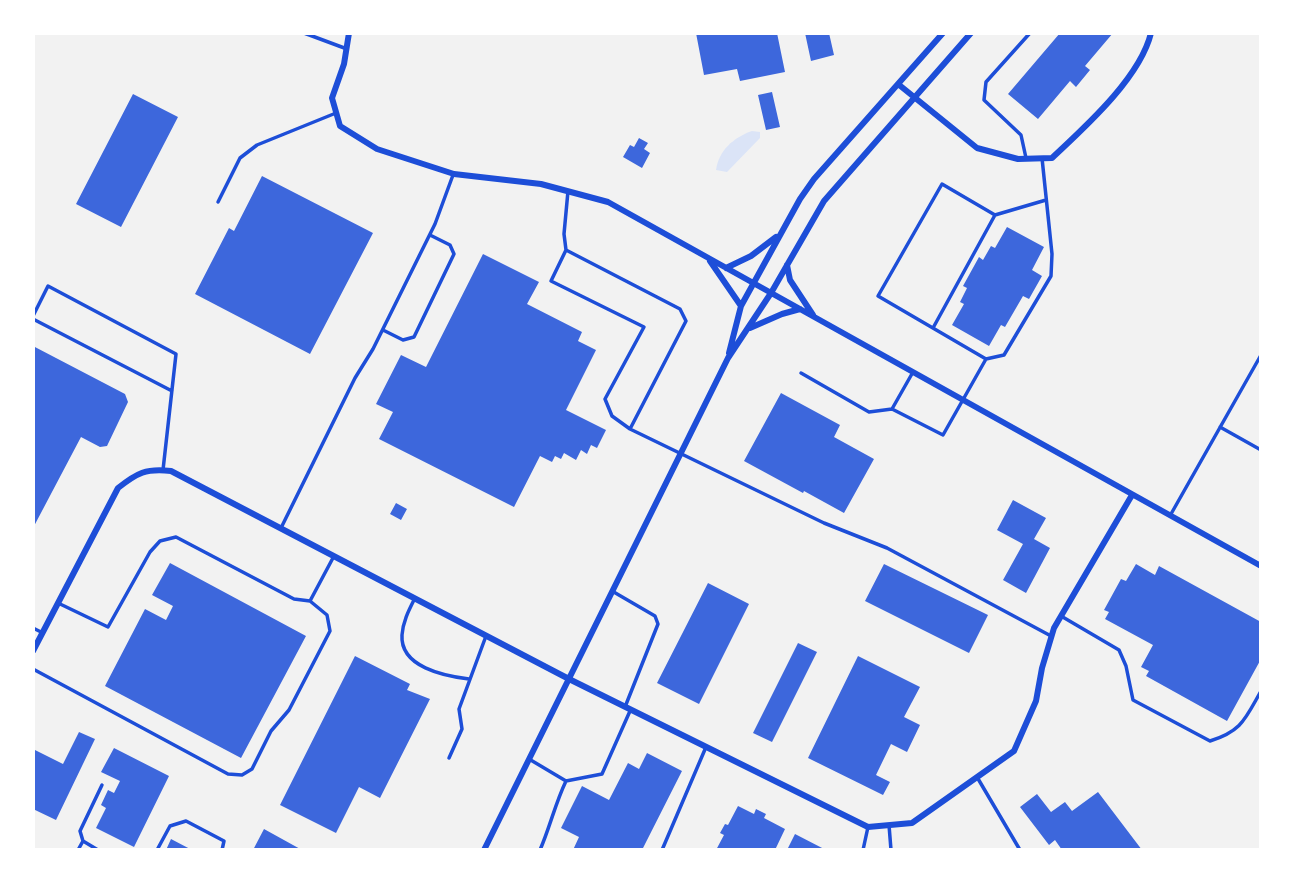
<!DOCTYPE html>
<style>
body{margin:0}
#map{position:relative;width:1294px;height:883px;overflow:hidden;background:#f2f2f2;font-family:Montserrat,sans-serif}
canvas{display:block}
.frame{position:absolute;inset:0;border:35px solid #fff;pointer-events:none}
</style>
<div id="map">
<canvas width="1294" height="883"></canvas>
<div class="frame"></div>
</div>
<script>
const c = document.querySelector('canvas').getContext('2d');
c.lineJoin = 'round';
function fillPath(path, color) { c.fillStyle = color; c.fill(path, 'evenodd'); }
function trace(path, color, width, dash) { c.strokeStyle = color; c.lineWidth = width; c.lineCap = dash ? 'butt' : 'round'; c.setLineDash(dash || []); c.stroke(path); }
fillPath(new Path2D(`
 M752,131L760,132V138L727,172L716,170C719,150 733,138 752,131Z`), '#dbe4f7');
fillPath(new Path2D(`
 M696,33H777L785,72L740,81L737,69L704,75Z
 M805,33H829L834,55L811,61Z
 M1060,33H1113L1085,66L1090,70L1076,87L1070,81L1038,119L1008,94Z
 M772,92L780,127L766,130L758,95Z
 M133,94L178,117L121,227L76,204Z
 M639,138L648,143L644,149L650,153L642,168L623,157L630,145L634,147Z
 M262,176L373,233L310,354L195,294L229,228L234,231Z
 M1007,227L1044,247L1032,270L1042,276L1029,299L1023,296L1005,327L1001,325L989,346L952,325L964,304L960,302L967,288L963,286L979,257L983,260L991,246L995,248Z
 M483,254L539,282L527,304L582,332L578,341L596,350L566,410L606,430L597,448L591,445L587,454L581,450L576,460L564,453L561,459L555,456L552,462L540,456L514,507L379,439L393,412L376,404L401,355L426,367Z
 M33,346L125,394L128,402L107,446L100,447L81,437L33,528Z
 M781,393L840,425L834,437L874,459L844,513L804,491L803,493L744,461Z
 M1013,500L1046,518L1034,539L1050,548L1026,593L1003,580L1023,544L997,530Z
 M396,503L407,509L401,520L390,514Z
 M170,563L306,636L241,758L105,686L145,609L166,620L173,606L152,595Z
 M884,564L988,615L969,653L865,601Z
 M1136,564L1155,575L1159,566L1261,622V659L1227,721L1146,676L1149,671L1141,667L1153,645L1105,619L1109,612L1104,610L1121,579L1126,581Z
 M708,583L749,604L699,704L657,683Z
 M798,643L817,652L772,742L753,733Z
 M355,656L410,684L407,690L430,699L380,798L359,787L336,833L280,805Z
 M858,656L920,687L904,717L920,725L907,752L891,744L876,775L890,782L883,795L808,758Z
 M79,732L95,739L56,820L33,809V749L63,764Z
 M114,748L169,776L134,847L96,828L106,808L101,805L108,790L114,793L120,781L101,772Z
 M647,753L682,771L642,850H573L579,837L561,828L582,786L609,800L628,763L639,769Z
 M1098,792L1142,850H1062L1055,840L1049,845L1020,807L1037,794L1051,812L1065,802L1072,811Z
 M738,806L754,814L756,809L766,814L764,818L785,829L775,850H716L724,835L720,833L725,824L728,825Z
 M264,829L302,850H253Z
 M795,834L826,850H787Z
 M171,839L192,850H166Z`), '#3d67dc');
trace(new Path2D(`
 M304,33L347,49
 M1026,158L1021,135L984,100L986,82L1030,33
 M568,191L564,234L566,250L680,309L686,321L630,429
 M218,202L240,158L257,145L336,113
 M566,250L551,281L644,327L605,399L612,416L630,429L824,523L887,548L1051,636
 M33,316L48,286L176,354L163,470
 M33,319L172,391
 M933,328L995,215
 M383,330L403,340L414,337L454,254L450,245L430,235
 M986,359L878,296L942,184L995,215L1046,200
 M913,372L892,409L943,435L986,359L1004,355L1051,276L1052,254L1042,158
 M801,373L869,412L892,409
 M1220,427L1261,450
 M1171,514L1261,355
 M281,528L355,378L373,349L435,224L453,175
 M612,591L655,616L658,624L625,707
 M415,598C409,610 403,621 402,635C400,667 444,676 469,679
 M58,603L108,627L150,552L160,541L176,537L294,599L310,601
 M1061,616L1119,650L1126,666L1133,700L1210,741C1242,731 1245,719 1261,691
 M33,628L43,633
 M33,669L228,774L242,775L252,769L271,731L289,710L330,631L327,615L310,601L334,556
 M449,758L462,729L459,709L486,636
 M529,759L566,781
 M977,777L1020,850
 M889,825L891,850
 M83,841L80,831L102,785
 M78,850L83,841L98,850
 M157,850L170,826L186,821L224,841L222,850
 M540,850C550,827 555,804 566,781L602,774L630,711
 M662,850L706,747
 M863,850L868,827`), '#1d4ed8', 3.5);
trace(new Path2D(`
 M349,33L344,64L332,98L340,126L377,149L454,174L541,184L608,202L1261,566
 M898,84L977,148L1018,159L1052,158C1085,127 1140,78 1151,33
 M710,261L741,306
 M787,265L790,280L813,315
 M726,268L751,256L776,237
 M750,328L782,314L800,309
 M729,353L741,306L800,199L814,179L943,33
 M33,651L118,488C137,473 146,468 171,471L569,679L868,827L912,823L1014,751L1036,701L1042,668L1054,628L1132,495
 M484,850L728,358L771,293L824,201L971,33`), '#1d4ed8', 6);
</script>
